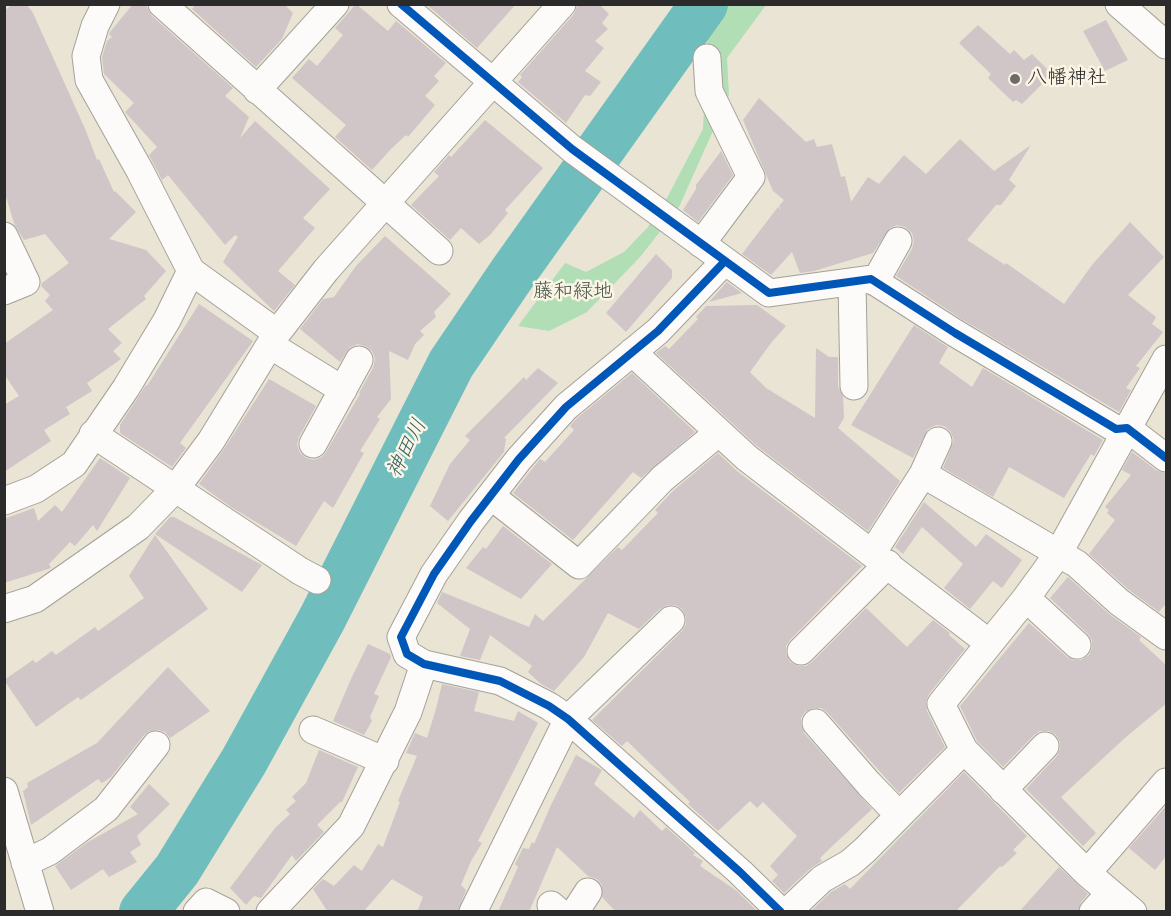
<!DOCTYPE html>
<meta charset="utf-8">
<style>
body{margin:0}
#map{position:relative;width:1171px;height:916px;overflow:hidden;background:#e9e4d4;font-family:"Architects Daughter",sans-serif}
canvas{display:block}
.frame{position:absolute;inset:0;border:6px solid #2b2b2b;pointer-events:none}
</style>
<div id="map">
<canvas width="1171" height="916"></canvas>
<div class="frame"></div>
</div>
<script>
const c = document.querySelector('canvas').getContext('2d');
c.lineJoin = 'round';
function fillPath(path, color) { c.fillStyle = color; c.fill(path, 'evenodd'); }
function trace(path, color, width, dash) { c.strokeStyle = color; c.lineWidth = width; c.lineCap = dash ? 'butt' : 'round'; c.setLineDash(dash || []); c.stroke(path); }
function write(font, color, halo, rows, align = 'center') {
  c.font = font + ' "Architects Daughter","Klee One",sans-serif'; c.lineWidth = 5; c.setLineDash([]); c.textBaseline = 'middle'; c.strokeStyle = halo; c.fillStyle = color; for (const [text, x, y, turn = 0] of rows) {
    c.save(); c.translate(x, y); c.rotate((+turn || 0) * Math.PI / 180); c.textAlign = isNaN(turn) ? turn : align; if (halo) c.strokeText(text, 0, 0); c.fillText(text, 0, 0); c.restore();
  }
}
fillPath(new Path2D(`
 M727,5H766L727,58L729,95L679,207L641,256L587,312L549,331L518,326L565,263L586,272L624,252L648,227L668,196L703,129L708,31Z`), '#b2deb5');
trace(new Path2D(`
 M143,912L177,870L244,761L322,619L451,364L512,274L704,4`), '#6fbebd', 48);
fillPath(new Path2D(`
 M13,4H26L33,13L86,131L97,160L99,159L114,192L115,191L136,212L109,239L146,250L166,271L144,296L146,299L108,329L122,343L113,351L121,359L87,383L92,391L66,407L70,414L44,430L51,441L4,472V405L19,396L4,374V344L53,310L45,301L50,295L41,286L42,283L69,263L45,234L24,240L15,226L4,190V11Z
 M133,4H145L152,16L233,88L225,96L249,117L240,138L255,121L330,189L303,218L315,228L278,271L295,285L274,311L223,262L238,237L235,235L225,245L168,175L162,180L149,155L157,147L125,112L134,103L104,74L102,57L107,41L112,37L109,34L110,32Z
 M196,4H284L293,13L282,39L256,67L192,9Z
 M356,4L388,31L396,21L446,63L434,76L439,81L425,96L435,105L408,137L406,135L391,149L372,170L335,137L346,125L292,78L309,59L317,66L343,35L335,28Z
 M426,4H516L477,48Z
 M578,4H599L609,14L602,23L608,29L595,41L604,48L585,71L601,82L590,96L585,95L566,123L518,82L522,77L520,75L574,14Z
 M1106,20L1128,60L1105,71L1083,31Z
 M978,25L1010,54L1014,50L1024,60L1032,54L1052,74L1022,104L1016,100L1013,102L988,78L991,74L959,43Z
 M759,98L806,142L814,139L817,147L832,144L841,177L845,176L851,202L868,177L879,184L904,155L926,174L960,139L994,171L1031,145L1009,180L1016,186L1001,205H996L967,240L1005,265L1006,263L1064,304L1092,265L1130,222L1164,257L1128,295L1156,317L1152,324L1163,332L1136,366L1140,368L1126,388L1131,390L1119,412L963,320L896,276L912,249L914,241L912,233L905,227L897,225L890,228L873,253L814,271L800,273L792,252L771,275L742,254L778,207L781,210L779,206L784,200L773,191L743,120Z
 M485,120L543,168L505,210L508,213L490,235L479,244L461,228L450,240L411,205L439,176L434,172L449,155L451,157Z
 M721,151L733,175L698,222L683,210L696,189V185Z
 M385,236L451,294L434,312L436,317L420,331L424,335L415,344L408,360L389,351L391,399L377,417L380,419L360,451L364,453L333,508L324,501L296,546L231,507L199,484L224,449L269,379L316,406L299,437L297,445L300,453L306,458L314,460L322,457L326,452L360,394L359,393L373,368L375,359L372,351L367,347L358,344L350,347L340,362L300,329L323,299L334,297L356,266Z
 M656,254L672,270V278L626,332L606,313Z
 M727,282L742,293L709,302L725,284Z
 M199,304L253,341L180,443L186,448L172,467L120,433V425L146,385L147,386Z
 M757,305L786,326L771,343L750,372L766,388L815,418L816,348L829,357H838V386L843,396L844,418L838,428L900,481L868,531L757,446L656,353L665,346L669,349L698,319L696,317L706,306Z
 M914,325L948,347L939,363L972,387L983,368L1103,440L1094,456L1091,454L1064,498L1009,467L993,497L943,468L954,440L950,431L944,426L936,425L928,429L913,458L851,425Z
 M538,368L558,383L504,438L506,439L504,452L448,521L430,506L450,464L470,440L465,436L524,377L526,380Z
 M632,373L695,432L641,478L633,472L573,540L513,493L540,459L545,462L574,430L570,426L577,418Z
 M1132,452L1156,470L1167,474V602L1159,612L1129,590L1089,554L1115,520L1107,513L1109,510L1105,507L1131,475L1122,470Z
 M718,453L737,471L862,566L790,640L786,646V654L790,662L798,666H806L812,662L866,608L907,647L933,620L950,633L949,635L965,649L929,694L926,702L927,711L945,747L899,793L827,712L821,708H814L805,712L801,718V725L804,733L872,809L827,851L820,858L822,861L811,868L784,893L772,881L778,875L770,866L797,836L763,802L757,808L750,801L718,831L688,804L690,802L627,741L622,746L592,720L682,631L686,625V617L682,609L675,605H667L660,609L639,629L608,613L584,657L554,691L541,684L528,672L532,666L490,635L480,660L460,656L470,629L437,603L442,592L529,627L535,614L543,621L618,547L622,550L658,513L655,510L673,491Z
 M100,458L130,478L97,531L93,525L75,546L70,542L49,564L51,568L4,583V519L34,508L38,521L55,505L62,512Z
 M924,502L976,547L986,534L1022,560L1002,588L993,581L970,609L944,588L963,564L922,527L903,554L895,547Z
 M170,517H174L262,565L242,592L155,534Z
 M503,526L552,564L521,599L466,568L483,547L486,549Z
 M155,535L208,609L81,700L78,697L36,727L4,680L33,660L36,663L52,651L56,655L95,627L98,631L144,598L129,576Z
 M1068,577L1109,614L1141,637L1139,640L1167,666V703L1126,737L1061,797L1096,833L1083,846L1026,789L1057,756L1060,749V742L1056,735L1049,731H1040L1034,735L1003,767L977,741L960,706L1029,623L1067,657L1073,660H1081L1089,655L1092,648V640L1088,634L1050,598Z
 M368,644L390,654L391,657L374,694L379,696L370,717L372,721L364,735L333,721L351,679Z
 M168,667L210,711L170,738L165,732L159,730L150,731L144,735L111,777L102,783L98,779L31,825L23,791L28,787L27,783L97,743Z
 M442,684L479,692L474,711L514,721L518,711L538,723L478,841L482,843L471,861L461,885L466,890L458,912H417L423,897L392,879L363,912H328L313,889L323,879L334,886L354,865L362,871L378,844L383,847L400,802L398,801L417,756L406,753L415,733L427,738L436,709Z
 M319,750L358,767L342,802H340L317,825L324,832L296,861L292,855L261,898L254,896L246,905L230,888L275,828L290,814L286,810L296,801L292,797L306,783Z
 M576,755L602,770L594,784L634,818L640,810L662,831L666,827L695,853L693,855L703,861L700,866L737,891L758,912H616L602,897V885L597,879L588,876L557,847L529,912H498L518,867L515,864L523,848L529,849L532,842L534,844L551,805Z
 M964,772L1027,836L1013,850L1017,853L1002,867L1000,866L955,912H810L831,892L845,884L850,889Z
 M149,784L170,804L137,836L141,845L130,852L137,862L109,877L103,869L71,890L55,866L88,842L138,814L130,807Z
 M1167,805V855L1155,870L1129,848Z
 M1059,867L1088,894L1081,902L1078,912H1019Z`), '#d0c5c7');
const minor = new Path2D(`
 M106,4L95,26L86,56L89,80L140,171L191,271L277,333
 M162,4L439,251
 M401,4L572,149L769,293L871,279L955,333L1116,429L1127,428L1166,458
 M1119,4L1166,45
 M257,90L335,4
 M4,236L26,282L4,291
 M701,244L751,177L709,91L707,58
 M725,261L658,331L566,407L519,459L471,521L434,574L401,637L407,654L424,664L500,681L549,706L568,719L740,872L781,912
 M852,282L854,386
 M875,282L898,241
 M270,345L343,390
 M632,352L747,458L989,643
 M93,434L300,571L317,580
 M313,444L359,360
 M923,474L1077,564L1119,602L1166,636
 M491,496L579,565L662,479L718,433
 M4,501L36,489L74,464L126,388L167,320L191,271
 M873,552L923,474L938,441
 M1026,598L1077,645
 M4,609L35,599L138,527L176,488L211,441L277,333L326,270L562,4
 M801,651L888,564
 M816,723L869,784L899,815
 M313,730L385,761
 M1003,790L1045,746
 M4,791L40,912
 M25,863L50,851L106,809L156,745
 M1087,873L1166,782
 M551,905L559,912
 M197,912L206,902L226,912
 M270,912L351,826L408,712L424,664
 M473,912L568,719L671,620
 M575,912L588,892
 M787,912L822,879L850,863L865,850L964,750
 M1093,912L1110,893
 M1133,912L1087,873L964,750L941,704L1026,598L1058,554L1166,359`);
trace(minor, '#a4a198', 29);
trace(minor, '#fcfbf9', 27);
trace(new Path2D(`
 M401,4L572,149L769,293L871,279L955,333L1116,429L1127,428L1166,458
 M725,261L658,331L566,407L519,459L471,521L434,574L401,637L407,654L424,664L500,681L549,706L568,719L740,872L781,912`), '#0057b8', 8);
for (const [x, y, r, color] of [
 [1015,79,6,"#6e6c66"]
]) { const dot = new Path2D(); dot.arc(x, y, r, 0, 2 * Math.PI); c.fillStyle = color; c.fill(dot); trace(dot, '#fcf5e5', 2); }
write('20px', '#2b2b2b', '#fcf5e5', [
 ["八幡神社",1027,79]
], 'left');
write('20px', '#425647', '#fcf5e5', [
 ["藤和緑地",573,293]
]);
write('italic 21px', '#315f61', '#fcf5e5', [
 ["神田川",408,449,-63]
]);
</script>
